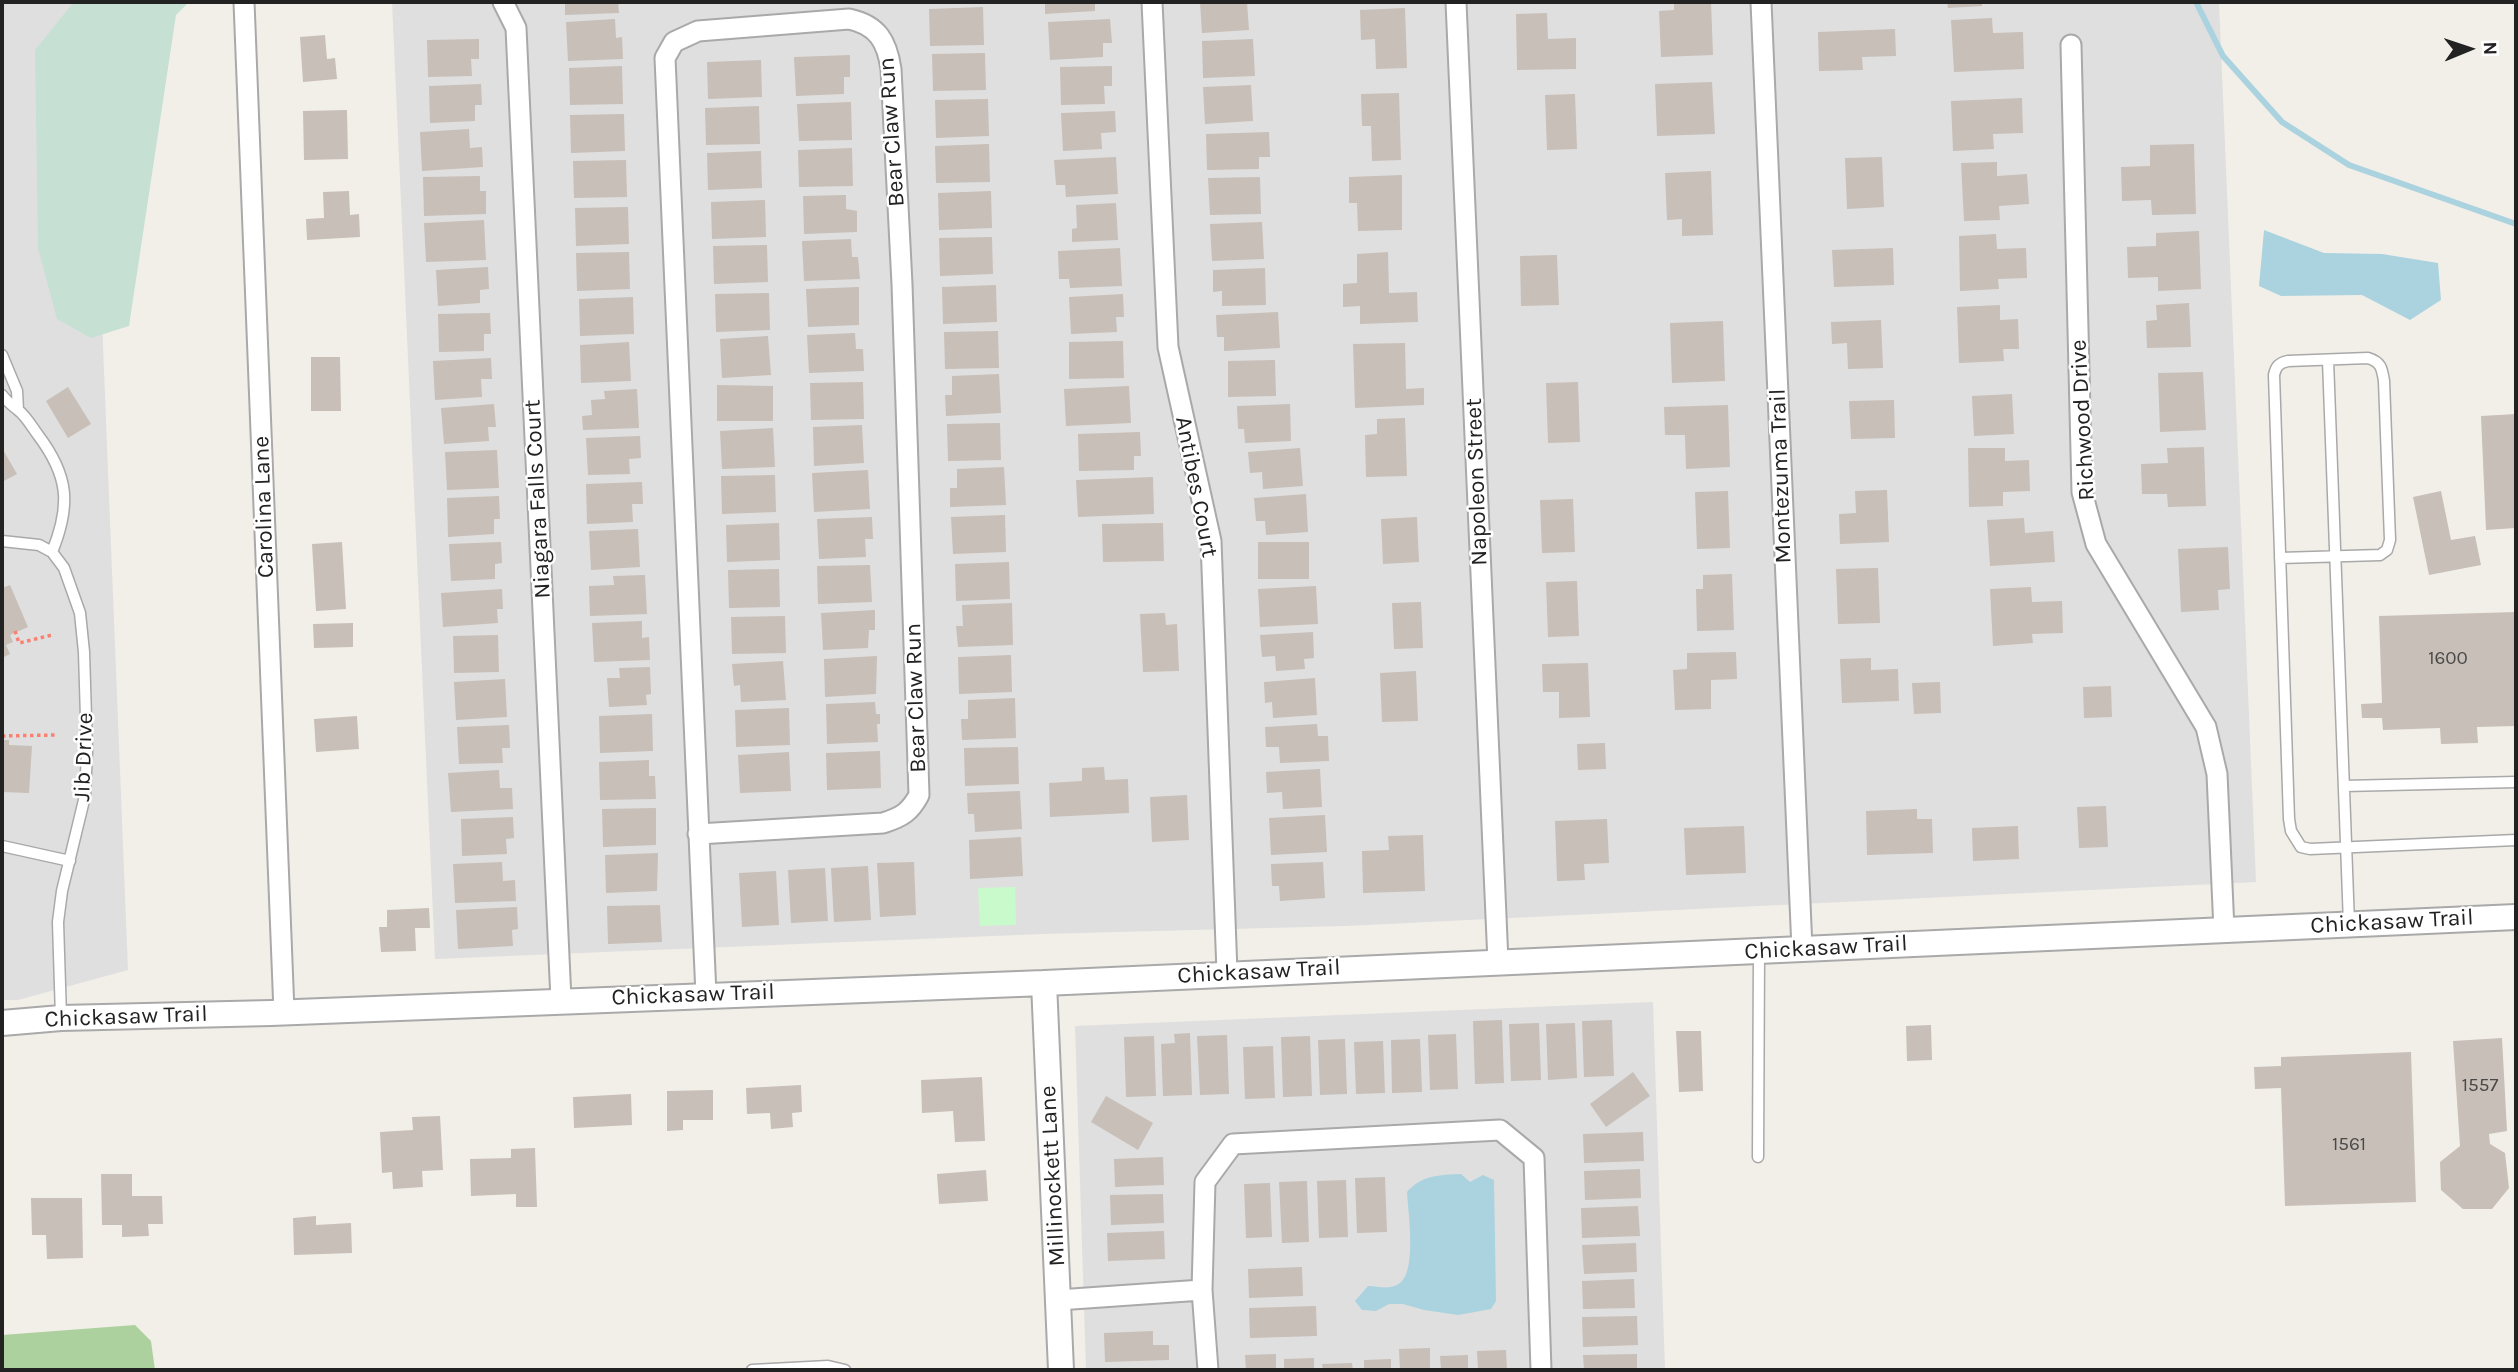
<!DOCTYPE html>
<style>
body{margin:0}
#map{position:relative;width:2518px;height:1372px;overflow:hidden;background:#f2efe9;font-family:Karla,sans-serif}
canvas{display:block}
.frame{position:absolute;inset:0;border:4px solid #222;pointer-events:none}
.north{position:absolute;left:2434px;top:14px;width:70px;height:70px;-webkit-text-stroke:5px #fff;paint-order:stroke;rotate:88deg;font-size:19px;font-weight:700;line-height:28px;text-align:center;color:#222}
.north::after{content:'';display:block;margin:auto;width:24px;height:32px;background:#222;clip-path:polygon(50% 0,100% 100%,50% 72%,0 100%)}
</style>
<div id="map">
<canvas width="2518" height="1372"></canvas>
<div class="frame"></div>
<div class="north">N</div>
</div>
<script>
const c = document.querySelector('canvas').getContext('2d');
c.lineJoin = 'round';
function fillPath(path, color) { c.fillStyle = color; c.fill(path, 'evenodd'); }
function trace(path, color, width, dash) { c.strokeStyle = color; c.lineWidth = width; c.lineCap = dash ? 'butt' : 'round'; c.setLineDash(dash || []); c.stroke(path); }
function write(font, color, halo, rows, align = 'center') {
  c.font = font + ' Karla,sans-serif'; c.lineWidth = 5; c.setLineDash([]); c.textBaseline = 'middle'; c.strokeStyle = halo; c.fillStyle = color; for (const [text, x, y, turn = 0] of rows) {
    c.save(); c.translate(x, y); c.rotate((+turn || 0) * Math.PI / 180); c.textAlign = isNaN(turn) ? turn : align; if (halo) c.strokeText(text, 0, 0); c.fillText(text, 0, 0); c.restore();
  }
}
fillPath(new Path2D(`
 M2,2H94L103,346L128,970L18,1000H2Z
 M392,2H2219L2256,882L1345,926L1042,934L435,959Z
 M1653,1002L1665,1370H1086L1075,1026Z`), '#e0dfdf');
fillPath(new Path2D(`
 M135,1325L151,1341L155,1370H2V1335Z`), '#add19e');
fillPath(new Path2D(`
 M74,2H189L176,15L129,326L91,338L57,319L38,248L35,50Z`), '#c6e0d4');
fillPath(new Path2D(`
 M1015,887L1016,925L980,926L978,888Z`), '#c8facc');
fillPath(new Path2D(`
 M2264,230L2324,253L2382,254L2438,263L2441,300L2410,320L2362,295L2281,296L2259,286Z
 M1461,1174L1470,1182L1483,1175L1494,1180L1496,1301L1491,1309L1458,1315L1424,1310L1403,1304H1389L1376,1311L1362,1310L1355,1301L1368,1286C1379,1286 1389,1291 1400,1283C1417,1270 1408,1212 1407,1192C1422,1175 1439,1175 1461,1174Z`), '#aad3df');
trace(new Path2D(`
 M2196,2L2223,56L2282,122L2349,165L2516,224`), '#aad3df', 6);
fillPath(new Path2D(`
 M565,2H618L619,13L565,15Z
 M1045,2H1095V11L1045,14Z
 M1200,2H1247L1249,30L1202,33Z
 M1674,2H1711L1713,55L1661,57L1659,11L1674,10Z
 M1947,2H1982V6L1948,8Z
 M983,7L984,45L930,46L929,9Z
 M1405,8L1407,68L1376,69L1375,39L1361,40L1360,10Z
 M1547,13L1548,39L1576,38V69L1517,70L1516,14Z
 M1992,18L1993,33L2023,32L2024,69L1954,72L1951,20Z
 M615,19L616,38L622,37L623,59L568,61L566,22Z
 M1110,19L1112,43H1103V57L1050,60L1048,22Z
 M1895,29L1896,56L1862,57L1863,70L1819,71L1818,32Z
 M325,35L327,59L335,58L337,79L303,82L300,37Z
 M479,39V59H471L472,76L428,77L427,40Z
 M1253,39L1255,76L1203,78L1202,41Z
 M985,53L986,90L933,91L932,54Z
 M850,55V77H844V94L796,96L794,57Z
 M761,60L762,97L708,99L707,62Z
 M622,66L623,104L570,105L569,68Z
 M1112,66V86H1104L1105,104L1061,105L1060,67Z
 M1712,82L1715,134L1657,136L1655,84Z
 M481,84L482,105H475V121L430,123L429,86Z
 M1251,85L1253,121L1205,124L1203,87Z
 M1399,93L1401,160L1372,161L1371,126H1362L1361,94Z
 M1575,94L1577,149L1547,150L1545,95Z
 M2022,98L2023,133L1993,134L1994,149L1953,151L1951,101Z
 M988,99L989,136L936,138L935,100Z
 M851,102L852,140L799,141L797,104Z
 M759,106L760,144L706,145L705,108Z
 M347,110L348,159L304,160L303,111Z
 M1115,111L1116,132L1101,133L1102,149L1063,151L1061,113Z
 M624,114L625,151L571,153L570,115Z
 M469,129L470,148L482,147L483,167L422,171L420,132Z
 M1269,132L1270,157H1259V169L1207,170L1206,134Z
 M989,144L990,182L936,183L935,146Z
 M2194,144L2196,214L2152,215L2151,200L2122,201L2121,167L2150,166V145Z
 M852,148L853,186L799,187L798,150Z
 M761,151L762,188L708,190L707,153Z
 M1116,157L1118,194L1066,197L1065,185H1056L1054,160Z
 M1882,157L1884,207L1847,209L1845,158Z
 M626,160L627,197L574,198L573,161Z
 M1997,162V176L2027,174L2029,204L1999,206L2000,220L1964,221L1961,163Z
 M1711,171L1713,235L1682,236V219L1667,220L1665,173Z
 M1402,175V230L1358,231L1357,203H1349V177Z
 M480,176V191H486V214L424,216L423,177Z
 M1260,177L1261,214L1210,215L1208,178Z
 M349,191L350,215L359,214L360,237L307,240L306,219L324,218L323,192Z
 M991,191L992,228L939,230L938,193Z
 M846,195V209L857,211V232L804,234L803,196Z
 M765,200L766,237L712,239L711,202Z
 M1116,203L1118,240L1072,242V229L1077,228L1076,205Z
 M628,207L629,244L576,246L575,208Z
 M484,220L486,260L426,262L424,223Z
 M1262,222L1264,259L1212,261L1210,224Z
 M2199,231L2201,289L2158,291V277L2128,278L2127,247L2156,246V233Z
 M1996,234L1997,249L2026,248L2027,278L1998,279L1999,289L1960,291L1959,236Z
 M992,237L993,274L940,276L939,238Z
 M851,239L852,257H858L860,279L804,281L802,241Z
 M767,245L768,282L714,284L713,246Z
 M1120,248L1122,286L1070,288L1069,279H1059L1058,251Z
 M1893,248L1894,285L1834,287L1832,250Z
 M629,252L630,289L577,291L576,253Z
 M1388,252L1389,293L1417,292L1418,322L1360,324V306L1343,307V284L1357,283V254Z
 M1557,255L1559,305L1521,306L1520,256Z
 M488,267L489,289L480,290V303L438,306L436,270Z
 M1265,268L1266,305L1222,306V291L1213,292V270Z
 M996,285L997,322L943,324L942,287Z
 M859,287V325L808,327L806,289Z
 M769,293L770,330L716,332L715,294Z
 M1123,294L1124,317H1116L1117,332L1071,334L1069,297Z
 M633,297L634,334L580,336L579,299Z
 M2189,303L2191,347L2147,348L2146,321L2157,320L2156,305Z
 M2000,305V320L2018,319L2019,349H2003L2004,361L1959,363L1957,307Z
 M1278,312L1280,348L1224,351V337H1217L1216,315Z
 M490,313L491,334H484V351L439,352L438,314Z
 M1881,320L1883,368L1848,369L1847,343L1832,344L1831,322Z
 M1723,321L1725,381L1672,383L1670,323Z
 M998,331L999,368L945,369L944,332Z
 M855,333L856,349H863L864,371L809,373L807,335Z
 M768,336L771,375L722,378L720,339Z
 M1123,341L1124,378L1069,379V342Z
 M629,342L631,381L581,383L580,345Z
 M1405,343L1406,389L1424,388V405L1355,408L1353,344Z
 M311,357H340L341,411H311Z
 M491,358L492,379H481L482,397L435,400L433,361Z
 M1275,360L1276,396L1228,397V361Z
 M2203,372L2206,430L2160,432L2158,373Z
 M999,374L1001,413L946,416L945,395H952V376Z
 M863,382L864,419L811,420L810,383Z
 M1578,382L1580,442L1548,443L1546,383Z
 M717,385L773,386V421H717Z
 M1129,386L1131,423L1066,426L1064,389Z
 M68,387L91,424L68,438L46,401Z
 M637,389L639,428L583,430L582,416L592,415L591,400L605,399L604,391Z
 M2012,394L2014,434L1974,436L1972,396Z
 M1894,400L1895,438L1851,439L1849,401Z
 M494,404L496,427H488L489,441L444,444L441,408Z
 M1290,404L1291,441L1245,443L1244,429H1238L1237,406Z
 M1728,405L1730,467L1686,469L1685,435H1665L1664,407Z
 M2516,414V528L2486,530L2481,416Z
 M1405,418L1407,476L1366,477L1365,435L1377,434V419Z
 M1000,423L1001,460L948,461L947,424Z
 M862,425L864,463L814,466L813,427Z
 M773,428L775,467L722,469L720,431Z
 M1140,432L1141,456H1134V470L1079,471L1078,434Z
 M640,436L641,458L629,459L630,474L588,475L586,438Z
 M2204,447L2206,506L2168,507L2167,494H2142L2141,464L2168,463L2167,448Z
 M2,448L17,474L2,482Z
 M1300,448L1303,486L1263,489L1262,472L1250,473L1248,452Z
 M1968,448H2005V461L2029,460L2030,491L2003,492V506L1969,507Z
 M497,450L499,488L447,490L445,452Z
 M1004,467L1006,505L950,507V488H957V469Z
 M868,470L870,509L814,512L812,473Z
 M775,475L776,512L722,514L721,476Z
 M1153,477L1154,514L1078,517L1076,480Z
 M642,482L643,504H632L633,522L587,524L586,484Z
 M1887,490L1889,542L1840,544L1839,514L1856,513L1855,491Z
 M1728,491L1730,548L1697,549L1695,492Z
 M2441,491L2451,540L2475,536L2481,565L2429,575L2413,497Z
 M1306,494L1308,532L1266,535L1265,521H1256L1254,498Z
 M499,496L500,519H494V534L448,537L447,498Z
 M1573,499L1575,552L1542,553L1540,500Z
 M1005,515L1006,552L953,554L951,517Z
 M872,517L873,539H865L866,557L819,559L817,519Z
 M1417,517L1419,562L1383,564L1381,519Z
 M2024,518L2025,533L2053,531L2055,562L1990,566L1987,520Z
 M779,523L780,560L727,562L726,525Z
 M1163,523L1164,561L1103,562L1102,524Z
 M638,529L640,567L591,570L589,531Z
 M342,542L346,609L316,611L312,544Z
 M501,542L502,563L495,564V579L451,581L449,544Z
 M1258,542H1309V579H1258Z
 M2228,547L2230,589L2218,590L2219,610L2181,612L2178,549Z
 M1009,562L1010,599L956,601L955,564Z
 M870,565L872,602L818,604L817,566Z
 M1878,568L1880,623L1838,624L1836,569Z
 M779,569L780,607L729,608L728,570Z
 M1732,574L1734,630L1697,631L1696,589H1703V575Z
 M645,575L647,614L590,616L589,586L614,585L613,576Z
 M1577,581L1579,636L1548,637L1546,582Z
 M10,585L28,627L10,635L13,642L6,645L10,654L2,658V588Z
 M1316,586L1318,624L1260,627L1258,589Z
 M2031,587L2032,602L2062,601L2063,633L2032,634L2033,643L1993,646L1990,589Z
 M502,589L503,609H497L498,623L443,627L441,593Z
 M1421,602L1423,648L1394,649L1392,603Z
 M1012,603L1013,645L958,647L956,626H963L962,605Z
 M875,610V630H869L868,648L823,650L821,613Z
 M2516,612V726L2477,727L2478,743L2441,744L2440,728L2383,730L2382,718H2362L2361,704L2382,703L2379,616Z
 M1165,613L1166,625L1177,624L1179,671L1143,672L1140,614Z
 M785,616L786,653L732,654L731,617Z
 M642,621V638L649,637L650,660L594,662L592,623Z
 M353,623V647L314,648L313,624Z
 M1313,632L1314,658L1304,659L1305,669L1276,671L1275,656L1262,657L1260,635Z
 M498,635L499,672L454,673L453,636Z
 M1736,652L1737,679L1711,680V709L1675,710L1673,670L1687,669V653Z
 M1011,655L1012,692L959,694L958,657Z
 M877,656L876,694L825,697L824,659Z
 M1871,658V670L1898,669L1899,701L1842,703L1840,659Z
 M783,661L786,700L741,702L740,685L734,686L732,664Z
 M1588,663L1590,717L1559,718V692H1543L1542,664Z
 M650,667L651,694L646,695L647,705L609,707L607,678H620L619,668Z
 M1416,671L1418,721L1382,722L1380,673Z
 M1315,678L1317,715L1273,718L1272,702L1265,703L1264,682Z
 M505,679L507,717L456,720L454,682Z
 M1940,682L1941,713L1914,714L1912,683Z
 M2111,686L2112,717L2084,718L2083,687Z
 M1015,698L1016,738L962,740L961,719H968V700Z
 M875,702L876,714H880V724H877L878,742L827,744L826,704Z
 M789,708L790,745L736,747L735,710Z
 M652,714L653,751L600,753L599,716Z
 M357,716L359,749L316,752L314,719Z
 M1317,724L1318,736H1328L1329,761L1280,763L1279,747H1266L1265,727Z
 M509,725L510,748H502L503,763L459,764L457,727Z
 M2,740H9V745L32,746L29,793L2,792Z
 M1605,743L1606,769L1578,770L1577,744Z
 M1018,747L1019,784L965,786L964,748Z
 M880,751L881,788L827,790L826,753Z
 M789,752L791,791L740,793L738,755Z
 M649,760V776H655L656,799L600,800L599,762Z
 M1104,767L1105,780L1128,779L1129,813L1050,817L1049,783L1082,781V768Z
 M1320,769L1322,807L1283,809L1282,792L1267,793L1266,772Z
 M499,770L500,788H512L513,809L451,812L448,773Z
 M1020,791L1022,829L975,832L974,814H968L967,793Z
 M1187,795L1189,840L1152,842L1150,797Z
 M2106,806L2108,847L2079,848L2077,807Z
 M656,808V845L603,847L602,809Z
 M1917,809V819H1932L1933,853L1867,855L1866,811Z
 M1325,815L1327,852L1271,855L1269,818Z
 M513,817L514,838L506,839L507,854L462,856L461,819Z
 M1607,819L1609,863L1584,864L1585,880L1557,881L1555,821Z
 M1744,826L1746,873L1686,875L1684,828Z
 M2018,826L2019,859L1973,861L1972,828Z
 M1423,835L1425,891L1363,893L1362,851L1389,850L1388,836Z
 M1021,837L1023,876L970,879L969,840Z
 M658,853L657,891L606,893L605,855Z
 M502,862L503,881L515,880L516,901L455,903L453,864Z
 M914,862L916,915L880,917L877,863Z
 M1323,862L1325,898L1280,901L1279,886H1272L1271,864Z
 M868,866L871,920L834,922L831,868Z
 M825,868L828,921L791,923L788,870Z
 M776,871L779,925L742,927L739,873Z
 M660,905L662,942L608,944L607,906Z
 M517,907L518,929L512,930L513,946L458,949L456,910Z
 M429,908L430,928H415L416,951L381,952L379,927H387V910Z
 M1502,1020L1504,1083L1475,1084L1473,1021Z
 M1612,1020L1614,1076L1584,1077L1582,1021Z
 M1539,1023L1541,1080L1511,1081L1509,1024Z
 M1575,1023L1577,1078L1548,1080L1546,1024Z
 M1931,1025L1932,1060L1907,1061L1906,1026Z
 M1676,1031H1701L1703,1091L1679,1092Z
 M1190,1033L1192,1095L1163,1096L1161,1044L1175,1043L1174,1034Z
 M1456,1034L1458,1089L1430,1090L1428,1035Z
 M1227,1035L1229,1094L1200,1095L1197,1036Z
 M1154,1036L1156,1096L1126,1097L1124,1037Z
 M1310,1036L1312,1096L1283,1097L1281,1037Z
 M2502,1038L2507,1131L2489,1134L2490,1144L2505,1153L2509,1188L2492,1209H2463L2441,1190L2440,1162L2460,1146L2453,1041Z
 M1345,1039L1347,1094L1320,1095L1318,1040Z
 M1420,1039L1422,1092L1392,1093L1391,1040Z
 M1383,1041L1385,1093L1356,1094L1354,1042Z
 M1273,1046L1275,1098L1245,1099L1243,1047Z
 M2411,1052L2416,1202L2285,1206L2281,1088L2255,1089L2254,1067L2281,1066V1057Z
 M1633,1072L1650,1096L1606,1127L1590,1104Z
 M982,1077L985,1141L955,1142L953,1111L922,1113L921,1080Z
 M801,1085L802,1112L792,1113L793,1127L771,1129L770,1113L747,1114L746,1088Z
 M713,1090V1120H683V1130L667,1131V1091Z
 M631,1094L632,1125L574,1128L573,1097Z
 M1106,1096L1153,1123L1138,1150L1091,1122Z
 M440,1116L443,1170L422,1171L423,1187L393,1189L392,1172L382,1173L380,1132L413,1130L412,1117Z
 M1643,1132L1644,1161L1584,1163L1583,1134Z
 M535,1148L537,1207H516V1194L471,1196L470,1159L511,1158V1149Z
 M1163,1157L1164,1185L1115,1187L1114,1159Z
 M1640,1169L1641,1198L1585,1200L1584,1171Z
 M986,1170L988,1201L939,1204L937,1174Z
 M101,1174H132V1196H162L163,1224H148L149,1236L122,1237V1225H102Z
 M1385,1177L1387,1232L1357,1233L1355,1178Z
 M1346,1180L1348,1237L1319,1238L1317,1181Z
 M1307,1181L1309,1242L1282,1243L1279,1182Z
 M1270,1183L1272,1237L1246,1238L1244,1184Z
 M1163,1194L1164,1223L1111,1225L1110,1195Z
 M31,1198H82L83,1258L47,1259L46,1235H32Z
 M1638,1206L1640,1236L1582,1238L1581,1208Z
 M316,1216V1225L351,1223L352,1253L294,1255L293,1218Z
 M1164,1231L1165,1259L1108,1261L1107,1233Z
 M1636,1243L1637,1272L1584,1274L1582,1245Z
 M1302,1267L1303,1296L1249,1298L1248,1269Z
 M1634,1279L1635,1308L1583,1309L1582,1281Z
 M1316,1306L1317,1336L1250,1338L1249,1308Z
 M1637,1316L1638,1345L1583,1347L1582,1317Z
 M1153,1331V1345H1169V1360L1105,1362L1104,1333Z
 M1430,1348V1370H1400L1399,1349Z
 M1506,1350L1507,1370H1478L1477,1351Z
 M1276,1354V1370H1246L1245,1355Z
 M1637,1354V1370H1584L1583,1355Z
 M1468,1355V1370H1441L1440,1356Z
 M1314,1358V1370H1284V1359Z
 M1391,1359V1370H1364V1360Z
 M1352,1363L1353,1370H1323L1322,1364Z`), '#c7bfb8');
const service = new Path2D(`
 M2,355L17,391L18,410
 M2328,360L2349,924
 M2,395C7,402 12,405 18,410C26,416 32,427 38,435C69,476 71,505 52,552
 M2,541L39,545L52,552L64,568L80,613L84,652L87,751L85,796L62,891L58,922L61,1017
 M2280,558L2380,555L2387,550L2390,540L2384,381C2382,368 2381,362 2368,358L2288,361C2279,363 2276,366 2274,375L2289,819L2291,831L2301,847L2310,849L2516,840
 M2344,786L2516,782
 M2,846L70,861
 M1758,1157L1759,952
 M752,1370L828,1366L845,1370`);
const minor = new Path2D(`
 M244,2L284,1012
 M503,2L516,28L561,1000
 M1152,2L1168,347L1211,541L1227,973
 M1456,2L1498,962
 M1761,2L1802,949
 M2071,45L2082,492L2096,544L2206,727L2217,774L2224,930
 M698,834L883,823C902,817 910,812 919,795L902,284L891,69C887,42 878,25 849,19L698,31L674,42L665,58L706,995
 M1058,1300L1202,1290
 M1208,1370L1202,1290L1205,1182L1233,1144L1500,1130L1534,1158L1541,1370`);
const tertiary = new Path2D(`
 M1044,983L1061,1370
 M2,1023L61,1018L271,1013L1044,983L2516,917`);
trace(service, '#a9a9a9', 13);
trace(minor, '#a9a9a9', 23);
trace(tertiary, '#a9a9a9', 28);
trace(new Path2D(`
 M15,631L19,643L52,635
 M2,736L57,735`), '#fa8072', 3.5, [3.5, 3.5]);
trace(service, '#fff', 10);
trace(minor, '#fff', 19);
trace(tertiary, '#fff', 24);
write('19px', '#4b4948', null, [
 ["1600",2448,659],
 ["1557",2480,1086],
 ["1561",2349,1145]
]);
write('23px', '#222', '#fff', [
 ["Bear Claw Run",892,132,-94],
 ["Richwood Drive",2083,420,-93],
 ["Montezuma Trail",1781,476,-92],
 ["Napoleon Street",1477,482,-92],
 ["Antibes Court",1196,487,79],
 ["Niagara Falls Court",538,499,-93],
 ["Carolina Lane",264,507,-92],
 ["Bear Claw Run",916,698,-92],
 ["Jib Drive",84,757,-88],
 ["Chickasaw Trail",2392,922,-3],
 ["Chickasaw Trail",1826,948,-3],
 ["Chickasaw Trail",1259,972,-3],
 ["Chickasaw Trail",693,995,-2],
 ["Chickasaw Trail",126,1017,-2],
 ["Millinockett Lane",1053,1176,-93]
]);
</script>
